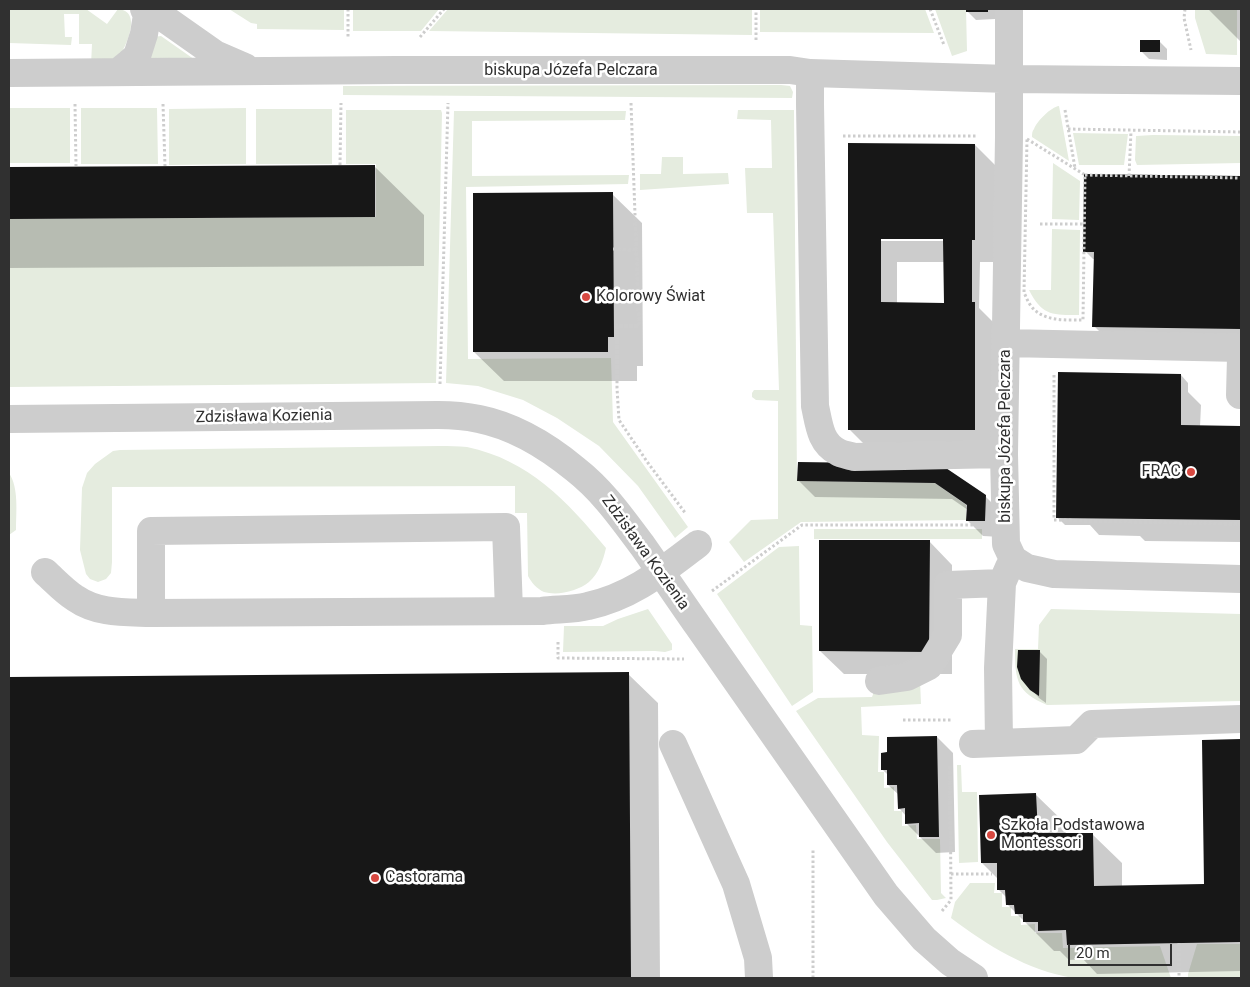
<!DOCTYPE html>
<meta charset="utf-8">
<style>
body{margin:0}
#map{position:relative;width:1250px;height:987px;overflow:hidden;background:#fff;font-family:Roboto,sans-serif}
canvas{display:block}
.frame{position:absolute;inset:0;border:10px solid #303030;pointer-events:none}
.scale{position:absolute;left:1068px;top:944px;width:104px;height:22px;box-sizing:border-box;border:2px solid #303030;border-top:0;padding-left:6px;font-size:15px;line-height:18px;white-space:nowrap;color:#303030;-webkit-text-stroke:4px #fff;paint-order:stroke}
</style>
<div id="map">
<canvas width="1250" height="987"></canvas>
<div class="frame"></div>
<div class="scale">20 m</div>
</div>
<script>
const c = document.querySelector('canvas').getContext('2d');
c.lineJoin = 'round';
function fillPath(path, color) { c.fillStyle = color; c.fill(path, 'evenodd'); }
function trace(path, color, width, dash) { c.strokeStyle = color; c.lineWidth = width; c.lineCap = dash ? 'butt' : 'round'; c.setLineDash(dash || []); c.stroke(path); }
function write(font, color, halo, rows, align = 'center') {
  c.font = font + ' Roboto,sans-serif'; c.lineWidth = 5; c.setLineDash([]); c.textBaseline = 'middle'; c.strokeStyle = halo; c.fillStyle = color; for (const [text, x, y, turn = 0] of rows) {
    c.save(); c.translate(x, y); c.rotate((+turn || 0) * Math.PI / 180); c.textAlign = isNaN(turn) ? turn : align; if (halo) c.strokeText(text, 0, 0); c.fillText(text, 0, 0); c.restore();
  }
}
fillPath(new Path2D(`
 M9,9H86L107,24L118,9C143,11 126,47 118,59L91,65L92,44H79V14H64L65,37H72L71,45L9,43Z
 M229,9H344V30L257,29V24L251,23Z
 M353,9H439L421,31H353Z
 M448,9H752V35L429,31Z
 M760,9H925L934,33L760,32Z
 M935,9H966L967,51L952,56Z
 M1195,9H1237V55L1206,54L1195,18Z
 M161,36L198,62L144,59L153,37Z
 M781,85L790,86L793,92L792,98L343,95V86Z
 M1059,106L1069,161L1032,137C1032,134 1032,131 1034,129C1037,121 1051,107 1059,106Z
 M9,108H70V163H9Z
 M81,108H157L158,164H81Z
 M246,108V164L169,165V109Z
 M256,109H332V164H256Z
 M346,110H441L442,113L436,383L9,387V219L376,217V164H346Z
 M738,110H794L797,481L935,483L966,505V520L801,522L744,562L729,542L751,520L778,519V401L756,400L752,397V393L754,390H779L773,213H747L745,168H772L771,120L737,119Z
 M454,111H626L625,120L472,121V176L629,175L628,184L466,187L468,359L611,358L613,422L688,527L675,538L638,486L599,446L557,418L523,400L478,386L446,383Z
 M1073,133L1128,134L1124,165H1079Z
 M1153,135L1241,136V163L1137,165L1135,160L1136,136Z
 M662,157H683V174L728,173L729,184L640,190V174H661Z
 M1053,163L1080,181L1079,220L1052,219Z
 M1052,229L1080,230L1079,315C1053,315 1042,316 1029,290H1051Z
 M440,446C449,446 458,446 467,447C529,460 567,501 606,548C603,561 599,573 589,582C578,591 558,596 544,592C537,589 531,582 528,576L527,513H515V486L112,487V562L111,573L106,579L98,582L90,579L86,574L80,550L82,488L87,473L95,464L113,451L120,450Z
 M9,473C19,488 16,512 16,530L9,535Z
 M814,529H982V539H814Z
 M799,546L800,625L812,626L813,692L792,706L717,594L779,547Z
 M648,609L672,644V650L665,652L655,651L563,652L564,626H603L618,619Z
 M1051,609L1241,614V701L1047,705C1017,692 1015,681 1015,649H1038L1039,625Z
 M920,680L921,704L861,707L862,735L879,736L878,772H884V788L894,787V811H902V826L916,825L917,839H940L941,893L946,898L937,900H932L887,842L796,711L818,698L872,697L875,689Z
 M957,765H961L962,792H977L978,862L959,863Z
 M970,883H995L994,893H1002V907H1011V916H1020L1021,925L1035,924V933H1062L1063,948L1160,946L1171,978H1073C1027,970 988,946 951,918L955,902Z
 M1197,944H1241V978H1188V974Z`), '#e5ecdf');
fillPath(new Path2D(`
 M968,9H995V19L976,20L968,12Z
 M1208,9H1241V42Z
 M1159,41L1167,49V60L1149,59L1141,51Z
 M975,145L998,168V262H980L979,308L1004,333V459H879L849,429L850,239ZM871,238H950V241H871ZM897,262H945V304H897Z
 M374,166L424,215V266L9,268V168Z
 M1085,176L1241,178V348L1102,334L1094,326L1095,259H1093L1085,251Z
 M612,194L642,223L643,366H637V381H504L474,352Z
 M1181,375L1188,383V392L1201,405L1200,427H1241V542L1145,541L1140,536L1099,535L1090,525H1065L1057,517Z
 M945,468L985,496L1001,512V537L983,536L967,520L968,510L952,499L815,497L799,481Z
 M929,541L952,565V674H844L820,651Z
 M1039,651L1047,659L1046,703L1039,698L1031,689Z
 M9,670V679L628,674L658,703L660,978H9Z
 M937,737L953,753L955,852L936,853L906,823V816L899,808V795L888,785V775L882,769Z
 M1241,740V971L1097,974L1083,959L1069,960L1060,951H1054L1007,904V898L999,890L998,879L982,863L1036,795L1066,824V834H1092L1122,863V887L1206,885L1203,741Z`), '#0003');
fillPath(new Path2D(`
 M966,9H988V12H966Z
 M1140,40H1160V52H1140Z
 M848,143L975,144V240H972V302H975V430H848ZM881,239H943L944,303L881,302Z
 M375,165V217L9,219V167Z
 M1084,174L1241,176V329L1092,327L1094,252H1083Z
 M613,192L614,337H608V352H473V193Z
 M1058,372L1181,374V425L1241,426V520L1056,518Z
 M798,462L940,464L986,495L985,521H966L967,505L935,483L797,481Z
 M819,540H930L929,652L819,651Z
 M1018,650H1040L1039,696L1030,690L1021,679L1017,667Z
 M629,672L631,978H9V677Z
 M937,736L939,837H919V823L905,824V808L898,809L897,785H887V770H881V753L887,752V737Z
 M1241,739V942L1067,945L1066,930L1038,931V922H1023V914H1015L1014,905H1006L1005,890H997V863H981L979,795L1036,793L1038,833H1093L1094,886L1204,884L1202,740Z`), '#171717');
trace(new Path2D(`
 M348,9V38
 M930,9L944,45
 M1185,9L1184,18L1191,50
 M420,37L444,9
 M756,40V9
 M631,103L639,326H617V388L619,420L648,463L686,514
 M75,104L76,166
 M163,104L165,166
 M1065,110L1075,168
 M1068,129L1241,132
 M843,136H977
 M1027,139L1085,175L1083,320C1065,320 1040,322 1029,303C1027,300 1026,296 1024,293Z
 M340,165L341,103
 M1085,175L1241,178
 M1129,176L1131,131
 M1040,224H1084
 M613,249L636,250
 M1054,375V520L1241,524
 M440,384L448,103
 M712,591L802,525H974
 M558,642V658L684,659
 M903,720H953
 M951,874H992
 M942,911L951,900L950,765
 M1179,943V978
 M813,978V848`), '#cdcdcd', 3, [2.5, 2.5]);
trace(new Path2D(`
 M151,9L215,54L245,67
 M1009,9V137L1004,454L1006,544L1013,559L1027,568L1054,574L1241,579
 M118,72L129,63L137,56L144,34L147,15L144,9
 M9,73L397,70H790L810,73L1009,79L1241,81
 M810,73V104L815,406C819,424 820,443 838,452C843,455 849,455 854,457L1004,454
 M1006,343L1241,348
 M1240,395L1241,357
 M9,419L438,415C451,415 465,416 479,419C514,426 547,446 575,469C603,491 621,517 642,545C661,572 679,599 698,626C761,716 823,805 886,895L924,939L950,962L974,978
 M45,572C55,581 64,591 75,598C98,614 125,612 151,613L542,611C557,609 573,610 588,606C633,596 662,571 698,544
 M151,613V531L506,527L509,611
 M879,681L907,677L929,666L948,635V585L1002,583
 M999,743L998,668L1002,583L1009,567
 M673,744L736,884L758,958L759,978
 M973,744L1076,740L1092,724L1241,719`), '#cdcdcd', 28);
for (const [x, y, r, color] of [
 [586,297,5,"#d84941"],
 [1191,472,5,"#d84941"],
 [991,835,5,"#d84941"],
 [375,878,5,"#d84941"]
]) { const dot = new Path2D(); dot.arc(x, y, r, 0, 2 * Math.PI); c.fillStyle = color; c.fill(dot); trace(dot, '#fff', 2); }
write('16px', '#303030', '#fff', [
 ["biskupa Józefa Pelczara",571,71],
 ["Zdzisława Kozienia",264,417,-1],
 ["biskupa Józefa Pelczara",1006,436,-90],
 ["Zdzisława Kozienia",645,553,54]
]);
write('16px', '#303030', '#fff', [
 ["Kolorowy Świat",596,297],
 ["FRAC",1181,472,"right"],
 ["Szkoła Podstawowa",1001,826],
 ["Montessori",1001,844],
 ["Castorama",385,878]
], 'left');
</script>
